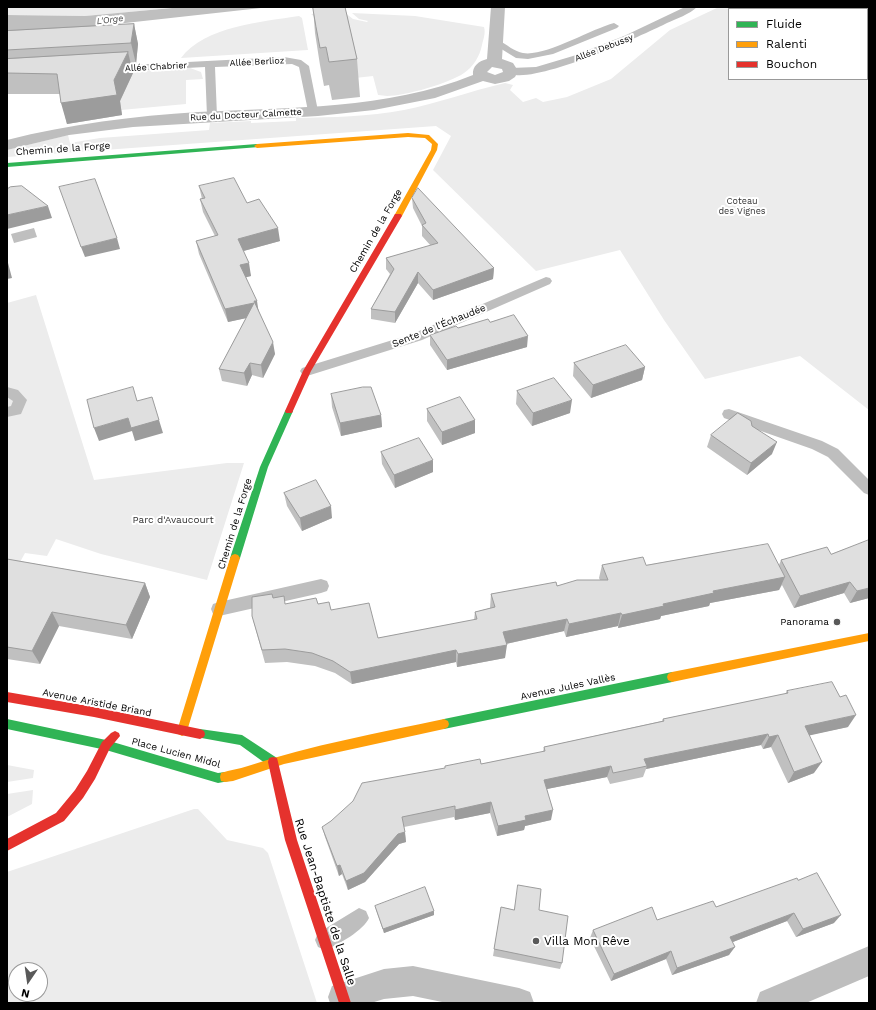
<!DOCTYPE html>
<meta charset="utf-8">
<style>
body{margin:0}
#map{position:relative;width:876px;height:1010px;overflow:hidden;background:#fff;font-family:"Work Sans",sans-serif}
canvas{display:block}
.frame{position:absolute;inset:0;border:8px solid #000;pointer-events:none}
.legend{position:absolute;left:728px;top:8px;width:140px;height:72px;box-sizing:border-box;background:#fff;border:1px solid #999;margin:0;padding:5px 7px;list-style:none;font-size:12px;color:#000}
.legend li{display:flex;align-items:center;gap:8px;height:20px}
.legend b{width:20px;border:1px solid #999}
.north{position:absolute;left:8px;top:962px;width:40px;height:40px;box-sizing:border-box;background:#fff;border:1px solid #999;border-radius:50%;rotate:193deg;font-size:11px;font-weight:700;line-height:16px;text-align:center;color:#000}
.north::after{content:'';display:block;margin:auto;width:14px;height:18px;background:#595959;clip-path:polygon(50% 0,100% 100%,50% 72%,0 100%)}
</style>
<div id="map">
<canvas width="876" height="1010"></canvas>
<div class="frame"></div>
<ul class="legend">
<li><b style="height:5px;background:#30b455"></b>Fluide</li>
<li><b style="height:5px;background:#ff9f0a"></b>Ralenti</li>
<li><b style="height:5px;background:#e5322d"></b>Bouchon</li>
</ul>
<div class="north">N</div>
</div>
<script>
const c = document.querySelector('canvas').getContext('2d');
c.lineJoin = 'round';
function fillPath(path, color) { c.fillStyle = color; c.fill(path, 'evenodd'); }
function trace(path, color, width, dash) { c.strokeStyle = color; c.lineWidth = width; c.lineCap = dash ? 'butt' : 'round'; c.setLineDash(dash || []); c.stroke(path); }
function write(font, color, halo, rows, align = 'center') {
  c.font = font + ' "Work Sans",sans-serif'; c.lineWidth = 4; c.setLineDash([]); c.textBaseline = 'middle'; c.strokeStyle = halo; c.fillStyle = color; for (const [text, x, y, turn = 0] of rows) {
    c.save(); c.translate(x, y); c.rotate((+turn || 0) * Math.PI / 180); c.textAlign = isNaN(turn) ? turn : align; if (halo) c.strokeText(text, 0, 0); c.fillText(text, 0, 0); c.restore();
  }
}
fillPath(new Path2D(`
 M7,7H183L85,16L7,15Z
 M719,7H869V410L800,356L705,379L664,320L620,250L536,271L433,170L451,136L436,126L7,157V150L68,135L70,143L100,138L209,130L210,123L251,121V123L296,121V118C333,117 368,117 404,110C438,103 471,91 505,83L513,85L510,90L523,102L536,98L543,102L567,97L611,79L670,30ZM729,9H867V79H729Z
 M335,12H344L353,19L367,22L368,21L359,19L352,13L415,16L484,27C486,33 483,40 482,45C480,56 473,67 464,73C450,83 405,96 387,96C384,96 382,95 378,95L373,76L355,78L316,18L311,14Z
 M299,16L302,18L308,50L181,58C205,26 262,22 299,16Z
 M190,68L201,72L203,79L186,80V104L121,110L119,96L131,71Z
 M36,295L94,480L227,463H244L207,580L101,554L56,539L47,556L25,553L7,586V303Z
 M7,765L34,770L33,778L7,782Z
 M33,790L32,804L7,817V794Z
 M194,809H198L227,840L263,848L268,853L317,1003H7V872ZM16,970H40V994H16Z`), '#ececec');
fillPath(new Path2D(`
 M183,7H270L53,31H7V15L85,16Z
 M34,228L37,237L14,243L11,234Z`), '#bfbfbf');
fillPath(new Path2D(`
 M685,7H697C690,14 676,19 667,23C645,34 523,91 506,71L511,68L536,67L573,56L624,36Z
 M614,23L619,26L617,28L553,54L528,59L516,58L490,42L495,39L498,40C506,44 515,52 523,53C545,57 591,29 614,23Z
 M284,57L301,60L309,66L318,111L317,113L313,114L308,111L299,67L292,64L215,67L217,116L212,119L207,116L205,67L111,72L106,69L111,66Z
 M546,277L550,278L552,281L550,284L422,340L307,376L302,374L300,371L302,368L412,334Z
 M7,387L18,390L27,400L21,414L7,417V407L11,406L13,401L7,397Z
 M729,409L822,441L838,449L869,480V495L864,493L828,457L812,449L724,418L722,414L724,410Z
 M321,579L327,581L329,586L327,591L321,593L219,616L213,614L211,609L213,604L219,602Z
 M359,908L366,911L369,918C364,930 338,945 325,950L318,947L315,940L318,933Z`), '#bebebe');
fillPath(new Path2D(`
 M491,7H505L502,59L513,63L518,71L515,77L509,81L495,84L483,81L435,98L374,110L318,116L133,127L69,135L7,150V140C70,124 134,116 198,112C291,107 386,110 473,75C472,66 479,61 487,59ZM492,67L502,69L503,72L495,75L487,72Z
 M869,946V976L806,1003H756L760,992Z
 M413,966L519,988L530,992L534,1003H447L413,996L384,999L371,1003H330L328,997L332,986L384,969Z`), '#bebebe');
fillPath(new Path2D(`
 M257,144L259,145V147L7,167V163Z
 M289,408L293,411L268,467L240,558L238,561H232L230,558L260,467L285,411Z
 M672,672L676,674L677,677L676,680L672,682L444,729L440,727L439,724L440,721L444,719Z
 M7,719L106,740L218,773L225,772L229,773L230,777L229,781L218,783L106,750L7,729Z
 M200,729L242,735L277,758L278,762L277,766L273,767L269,766L240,745L196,737L195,734L196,731Z`), '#30b455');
fillPath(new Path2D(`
 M408,133L429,135L438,144L437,150L402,216L398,218L394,216L431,150L432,144L425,138L408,137L257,148L254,146L257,144Z
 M235,554L238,555L240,558L187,731L186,734L182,736L178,734L177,731L230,558L232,555Z
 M869,633V641L672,682L668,680L667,677L668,674L672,672Z
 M444,719L448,721L449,724L448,727L444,729L284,764L233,781L225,782L221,781L220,777L221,773C230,770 239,769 248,766C312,745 378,733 444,719Z`), '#ff9f0a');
fillPath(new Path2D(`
 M395,214H401L402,216L311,371L292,413H286L285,411L303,371Z
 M7,692L94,707L200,729L204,731L205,734L204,737L200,739L94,717L7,702Z
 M115,731L119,733L120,736L110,748L95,779L83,798L64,821L7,851V839L56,813L75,790L87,771L102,742L111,733Z
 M273,757L277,758L278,762L297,840L351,1003H339L285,840L268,762L269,758Z`), '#e5322d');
fillPath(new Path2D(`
 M313,7H345L357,59L360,97L332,100L329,85L324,86L320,65L315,33Z
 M134,24L138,44L136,64H131L133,73L120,101L122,115L67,124L60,94H7V31Z
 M199,186L247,203L280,241L243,251L251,276L246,277L275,354L263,378L252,375L247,386L222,381L219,369L246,318L228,322L199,254L196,241L215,236L203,212L200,199H202Z
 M412,198L494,268L493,279L433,300L418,283L395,323L371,319V309L390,274L386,269V258L431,246L422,236V226L413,208Z
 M490,322L527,347L447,370L430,345V335Z
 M574,363L645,367L642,380L591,398L573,376Z
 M517,391L570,413L532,426L516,404Z
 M331,394L381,415L382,427L341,436L332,407Z
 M427,409L475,420V433L442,445L427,421Z
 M752,426L772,454L747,475L707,447L711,435Z
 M381,452L433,472L395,488L382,464Z
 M284,493L332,518L302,531L287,506Z
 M831,554L869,598L850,603L844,593L794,608L782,585L779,590L710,603L709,606L661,616L660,619L618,628V626L566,637L564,631L506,644L505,658L457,667L456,662L352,684L335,673L315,666L287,662L265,663L252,616L273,598L285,604H318L331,610L378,638L474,620L475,612L490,608L491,594L600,580L599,578L602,565H779L781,560Z
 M7,559L145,583L150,597L132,639L59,626L40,664L7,659Z
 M787,691L848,727L809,735L814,773L788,783L771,747L763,749L761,745L646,769L643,777L610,784L607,777L547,789L551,820L525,826L524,830L497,836L490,813L455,820L454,817L404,827L406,842L399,844L365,882L348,890L342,874L339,876L325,837L322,827L445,768V766L481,764L543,752L544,747L662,721L663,719L785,694Z
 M798,880L834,923L796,937L787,921L733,942L729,955L672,975L666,959L611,981L590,938L593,930L657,920L716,907Z
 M375,906L434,911V915L384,933L376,910Z
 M501,907L514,910H539L562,963L560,969L493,956Z`), '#c0c0c0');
fillPath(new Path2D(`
 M134,24L138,44L136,64L131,43Z
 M128,52L133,73L120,101L122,115L67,124L61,103L114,80Z
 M48,206L52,218L7,229V215Z
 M278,228L280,241L240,252L238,239Z
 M117,238L120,249L85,257L81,247Z
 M7,259L12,278L7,279Z
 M249,263L251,276L243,278L240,265Z
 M494,268L493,279L433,300V290Z
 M418,272V283L395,323V312Z
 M254,301H257L259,314Z
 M254,303L256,316L228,322L225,309Z
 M528,336L527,347L447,370V360Z
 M273,342L275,354L263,378L261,365Z
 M250,363L252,375L247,386L244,373Z
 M645,367L642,380L591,398L593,385Z
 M572,400L570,413L532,426L533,413Z
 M381,415L382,427L341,436L340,423Z
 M128,418L159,420L163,433L135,441L132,431L99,441L94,428Z
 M475,420V433L442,445V432Z
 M777,442L772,454L747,475L751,463Z
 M433,460V472L395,488L394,475Z
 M331,506L332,518L302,531L300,518Z
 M785,577L779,590L710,603L709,606L661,616L660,619L618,628L622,615L713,591Z
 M850,582L844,593L794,608L800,596Z
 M145,583L150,597L132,639L126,625Z
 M869,588V598L850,603L857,591Z
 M52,612L59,626L40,664L32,651Z
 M621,613L618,626L566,637L569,624Z
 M567,619L564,631L501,645L503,632Z
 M507,645L505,658L457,667L458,654Z
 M456,650V662L352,684L350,672Z
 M856,715L848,727L798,738L805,726Z
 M768,734L761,745L646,769L647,766L644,759Z
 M778,735L771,747L763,749L769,737Z
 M822,762L814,773L788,783L794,772Z
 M611,766L607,777L542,790L544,780Z
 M491,802L490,813L455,820V810Z
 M553,810L551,820L525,826L524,830L497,836L498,826L525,816Z
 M405,832L406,842L399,844L365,882L348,890L346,881L398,834Z
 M340,865L342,874L339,876L337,866Z
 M434,911V915L384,933L383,929Z
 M794,913L787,921L725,945L730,937Z
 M841,915L834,923L796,937L803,929Z
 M735,947L729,955L672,975L677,968Z
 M671,951L666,959L611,981L614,974Z`), '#9c9c9c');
const building = new Path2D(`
 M313,7H345L357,59L329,62L326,47L320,48L316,27Z
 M134,24L131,43L7,50V31Z
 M128,52L114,80L117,95L61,103L57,74L7,73V59Z
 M234,178L247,203L259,199L278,228L238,239L249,263L240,265L257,301H254L273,342L261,365L250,363L244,373L219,369L254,303L225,309L196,241L218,235L200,199L205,198L199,186Z
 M95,179L117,238L81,247L59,187Z
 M22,186L48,206L7,215V189L10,187Z
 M418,188L494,268L433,290L418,272L395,312L371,309L394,269L386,258L438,243L422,225L426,223L412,198Z
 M514,315L528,336L447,360L430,335L456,326L458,328L488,319L490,322Z
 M626,345L645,367L593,385L574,363Z
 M554,378L572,400L533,413L517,391Z
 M133,387L137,401L152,397L159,420L131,428L128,418L94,428L87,400Z
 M363,387H371L381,415L340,423L331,394Z
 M460,397L475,420L442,432L427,409Z
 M738,413L751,421L752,426L777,442L751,463L711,435Z
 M419,438L433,460L394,475L381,452Z
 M316,480L331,506L300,518L284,493Z
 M869,540V588L857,591L850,582L800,596L781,560L827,547L831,554Z
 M768,544L785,577L713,591L714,593L663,604L664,606L622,615L621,613L569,624L567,619L503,632L507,645L458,654L456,650L350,672L333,661L312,653L285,649L262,650L252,616V597L272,594L273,598L284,596L285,604L316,598L318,604L329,602L331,610L369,603L378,638L477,619L475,612L495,607L491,594L556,582L557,586L577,580H608L602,565L643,557L646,565Z
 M7,559L145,583L126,625L52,612L32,651L7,647Z
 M832,682L840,697L846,695L856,715L805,726L822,762L794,772L778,735L769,737L768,734L644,759L647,766L613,773L611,766L544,780L553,810L525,816L526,820L498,826L491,802L455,810V806L402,817L405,832L398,834L364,873L346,881L340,865L337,866L322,827L331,821L353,801L362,783L445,768V766L480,759L481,764L545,751L544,747L664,721L663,719L788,693L787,691Z
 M817,873L841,915L803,929L794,913L730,937L735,947L677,968L671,951L614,974L593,930L652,907L657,920L713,901L716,907L797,878L798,880Z
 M518,885L541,889L539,910L568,916L562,963L494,949L501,907L514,910Z
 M425,887L434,911L383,929L375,906Z`);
fillPath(building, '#dfdfdf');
trace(building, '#9c9c9c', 1);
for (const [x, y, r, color] of [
 [837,622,4,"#595959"],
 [536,941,4,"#595959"]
]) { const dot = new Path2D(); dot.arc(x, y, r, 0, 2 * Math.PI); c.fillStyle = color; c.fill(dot); trace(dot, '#fff', 1.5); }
write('italic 9px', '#444', '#fff', [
 ["L'Orge",110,20,-7]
]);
write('9px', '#000', '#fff', [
 ["Allée Debussy",604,48,-21],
 ["Allée Berlioz",257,62,-3],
 ["Allée Chabrier",156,67,-3],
 ["Rue du Docteur Calmette",246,115,-3]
]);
write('9px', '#333', '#fff', [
 ["Coteau",742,201],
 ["des Vignes",742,211]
]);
write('10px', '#000', '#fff', [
 ["Chemin de la Forge",63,149,-4],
 ["Chemin de la Forge",376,231,-60],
 ["Sente de l'Échaudée",439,326,-22],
 ["Chemin de la Forge",235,524,-73],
 ["Avenue Jules Vallès",568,687,-12],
 ["Avenue Aristide Briand",97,703,11],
 ["Place Lucien Midol",176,753,15]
]);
write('10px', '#333', '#fff', [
 ["Parc d'Avaucourt",173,520]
]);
write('10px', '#000', '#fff', [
 ["Panorama",829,622]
], 'right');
write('12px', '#000', '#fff', [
 ["Rue Jean-Baptiste de la Salle",325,902,72]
]);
write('12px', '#000', '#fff', [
 ["Villa Mon Rêve",544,941]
], 'left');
</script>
